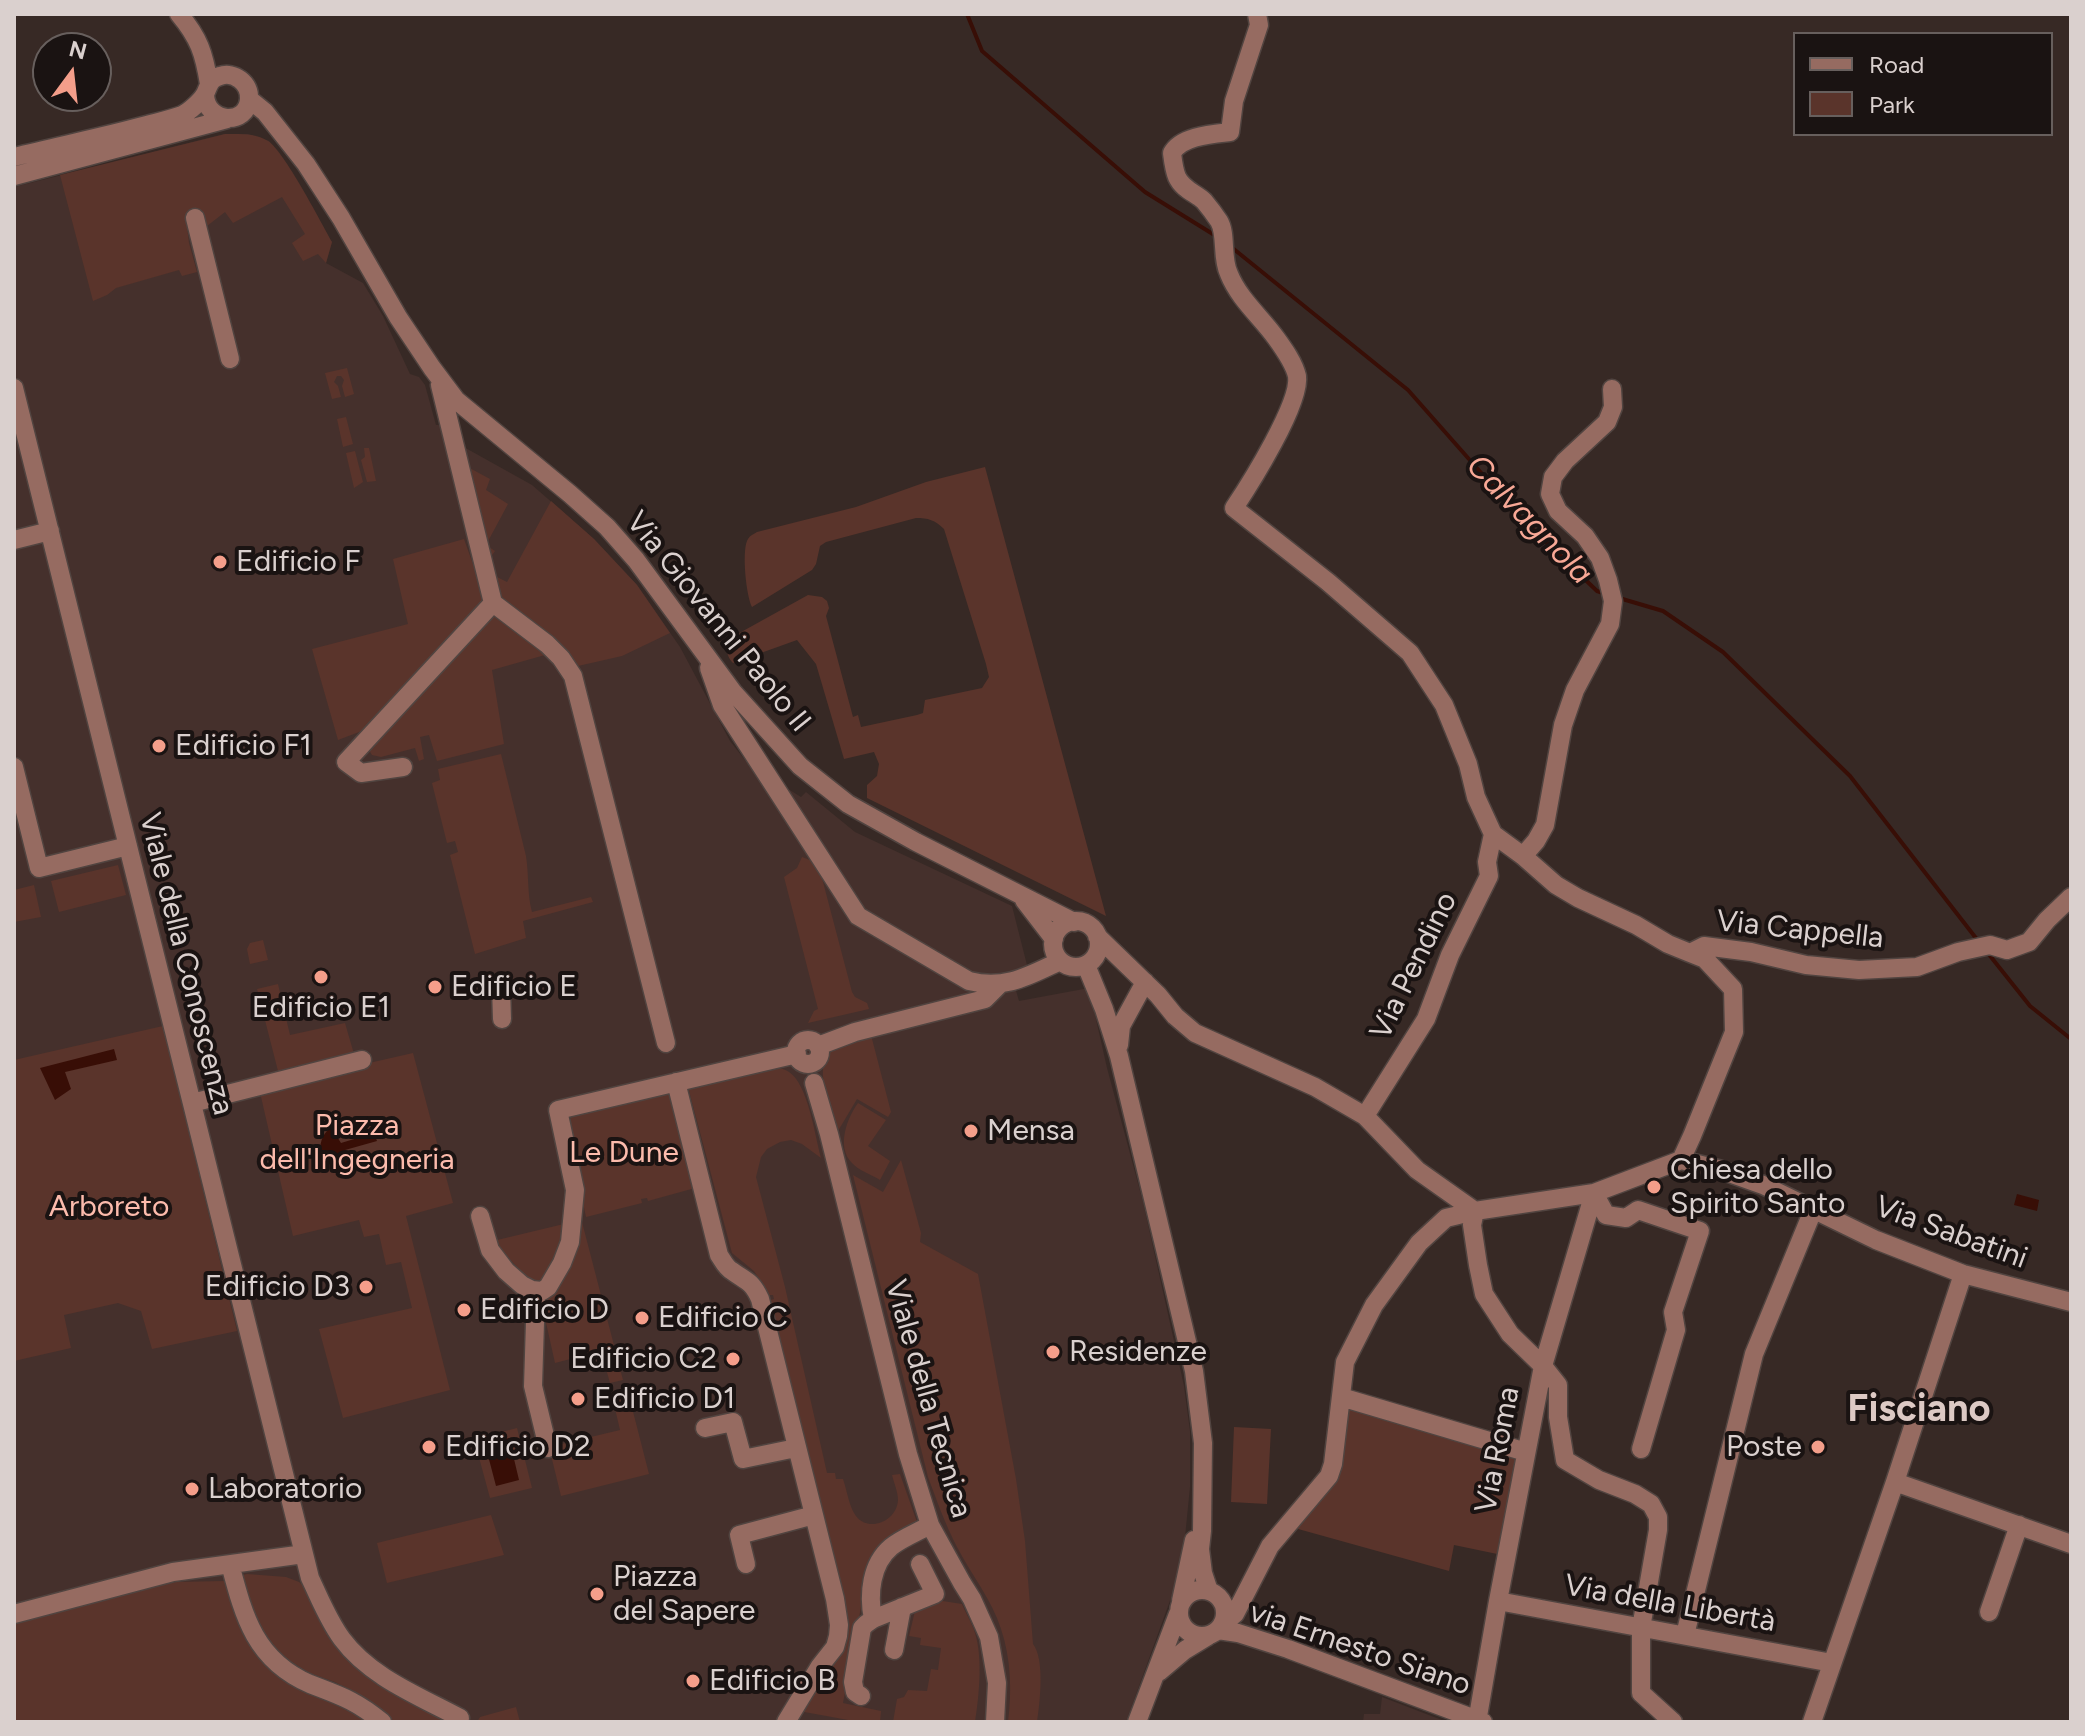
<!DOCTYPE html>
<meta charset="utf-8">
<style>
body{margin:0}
#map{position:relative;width:2085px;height:1736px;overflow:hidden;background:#372925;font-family:Figtree,sans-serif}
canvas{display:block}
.frame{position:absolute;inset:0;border:16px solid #dad0ce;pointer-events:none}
.legend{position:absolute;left:1793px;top:32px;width:260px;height:104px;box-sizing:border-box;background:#1a1312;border:2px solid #675f5d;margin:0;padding:10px 14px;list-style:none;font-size:24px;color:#dad0ce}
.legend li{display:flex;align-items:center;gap:16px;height:40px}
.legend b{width:40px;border:2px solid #675f5d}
.north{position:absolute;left:32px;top:32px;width:80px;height:80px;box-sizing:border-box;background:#1a1312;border:2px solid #675f5d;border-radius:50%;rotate:15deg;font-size:22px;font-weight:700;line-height:32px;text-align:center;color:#dad0ce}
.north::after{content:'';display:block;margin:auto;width:28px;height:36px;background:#f49e8a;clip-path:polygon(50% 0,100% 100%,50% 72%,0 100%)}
</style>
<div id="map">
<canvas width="2085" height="1736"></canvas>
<div class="frame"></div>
<ul class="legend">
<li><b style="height:10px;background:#966b61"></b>Road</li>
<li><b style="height:22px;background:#5a342b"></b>Park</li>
</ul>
<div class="north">N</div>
</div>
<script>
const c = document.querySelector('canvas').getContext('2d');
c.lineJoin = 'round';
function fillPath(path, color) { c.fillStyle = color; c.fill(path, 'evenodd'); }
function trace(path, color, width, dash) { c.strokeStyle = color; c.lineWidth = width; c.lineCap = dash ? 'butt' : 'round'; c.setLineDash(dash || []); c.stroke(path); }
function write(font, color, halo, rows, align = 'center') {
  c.font = font + ' Figtree,sans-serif'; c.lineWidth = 8; c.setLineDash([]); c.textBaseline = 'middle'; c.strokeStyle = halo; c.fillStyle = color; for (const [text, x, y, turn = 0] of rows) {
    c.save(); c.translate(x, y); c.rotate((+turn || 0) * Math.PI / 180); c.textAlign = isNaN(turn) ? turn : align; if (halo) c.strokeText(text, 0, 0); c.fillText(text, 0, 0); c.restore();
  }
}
fillPath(new Path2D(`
 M225,134H248L269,141L281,156L332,242L326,263L363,283L383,316L410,374L419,377L425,385L436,425H442L462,446L532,485L594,539L637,585L680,647L730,741L748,764L801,797L806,792L855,832L1012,906L1028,969L1013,980L1019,1001L1089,988L1107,1068L1143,1202L1184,1386L1190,1431V1487L1185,1537L1175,1587L1126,1722H14V187Z
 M1382,1697L1447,1722H1363L1364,1714H1380Z`), '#45302c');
fillPath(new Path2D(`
 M225,134C239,134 256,133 268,141C284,151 321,222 332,242L326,263L318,254L303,261L292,243L305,234L282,197L233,223L225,212L207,226L199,210L186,218L189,243L197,272L182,276L179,270L116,288L107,295L93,301L60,175Z
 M347,368L354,394L345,397L342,386L344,380L341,376H337L334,382L338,386L341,397L332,399L325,373Z
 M346,417L353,444L343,447L337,419Z
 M364,448H369L376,481L367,482L361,460L365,457Z
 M355,451L363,482L354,488L346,453Z
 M464,465L490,479L486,490L508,504L486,545L495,551L488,561Z
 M985,467L1106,916L867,798V785L877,776L879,764L874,752L844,759L816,664L797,640L733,663C724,653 727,647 734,636L808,595L822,597L827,601L829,608L826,616L853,717L858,715L861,727L917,715L923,713L925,700L982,688L989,677L986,664L944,529C935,520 928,518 916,518L826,542L820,546L816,564L812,570L752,607C746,595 742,553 747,541C750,535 751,536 757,532L856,507L926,482Z
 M551,501L594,539L637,585L670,633L622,656L578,666L503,601L497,592L493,579L497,577L507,582Z
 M464,539L486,601L367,729L338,740L312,649L408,624L393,559Z
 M491,611L539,646L545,655L492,670L504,744L437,761L429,735L420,737L424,759L419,761L415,748L381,757L372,755L369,750Z
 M501,754L526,856C529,875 527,893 532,912L591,897L593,902L523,921L526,938L475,954L450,855L458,852L455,841L447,843L432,783L440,780L438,769Z
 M802,857L818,863L852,992L855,997L867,1003L869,1009L808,1023L814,1011L818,1009L784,877L797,868Z
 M118,865L126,895L59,912L51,881Z
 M34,885L41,917L14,922V890Z
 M263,940L268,960L250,964L247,949L250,943Z
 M278,984L290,1035L345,1023L354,1054L278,1071L257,989Z
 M163,1026L237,1331L152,1349L141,1311L118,1303L64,1315L71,1348L14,1361V1060Z
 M871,1035L891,1112L888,1117L857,1099L838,1131C830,1106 815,1075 828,1050Z
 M413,1053L453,1203L406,1216L450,1390L343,1418L319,1329L412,1308L401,1262L386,1265L379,1234L364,1237L359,1220L293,1236L259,1088Z
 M770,1068C777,1068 784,1068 789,1072C808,1084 815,1136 821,1158L802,1144L791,1140L780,1142L767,1149L761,1157L756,1177L785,1287L827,1473H835L836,1479H843C847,1490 849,1507 856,1516C869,1533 897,1521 898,1500C898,1492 894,1483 892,1475L900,1474L918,1525L867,1575L843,1703L881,1711L880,1722H859L799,1711L841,1644L767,1301L774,1299L773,1295H769L754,1271L732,1253L688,1087Z
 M670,1092L695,1188L648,1201L647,1198L641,1199L642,1203L586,1217L567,1127L572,1115Z
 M858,1103L886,1120L868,1146L890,1161L880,1180C872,1175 858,1170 852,1163C836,1147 847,1118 858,1103Z
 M901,1160L921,1233L920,1242L978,1274L1016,1479L1025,1541L1033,1644C1045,1659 1040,1703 1037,1722H1008C1012,1691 1011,1659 1001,1629C992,1600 971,1574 957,1547C945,1524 937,1501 928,1477L853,1175L883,1192Z
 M582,1222L623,1380L610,1383L601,1351L555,1363L541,1300L566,1264Z
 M568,1223L567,1231L543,1283L529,1280L493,1241Z
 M628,1392L649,1474L561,1496L549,1447L620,1430L612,1396Z
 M1343,1394L1522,1446L1502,1555L1454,1545L1449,1571L1291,1527L1330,1484Z
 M1234,1427L1271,1429L1267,1504L1231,1502Z
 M517,1428L532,1488L490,1498L474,1439Z
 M491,1515L504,1555L387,1583L377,1543Z
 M247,1574L286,1577L299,1582L310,1592L324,1619L453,1722H393L368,1699L335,1682L309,1673L278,1653L257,1623L243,1582V1575Z
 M225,1581L228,1582L244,1630L340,1702L373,1722H24L14,1720V1622L113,1595L176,1582Z
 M936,1600L962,1604C966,1614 972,1623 975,1633C983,1658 979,1697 975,1722H893L897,1699L904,1697L908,1690L927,1691L931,1669L938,1670L941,1648L920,1645L921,1638L909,1636L915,1611Z
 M516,1707L520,1722H477L480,1717Z`), '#5a342b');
fillPath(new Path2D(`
 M114,1049L117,1060L65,1072L71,1089L55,1100L40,1068Z
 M331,1127L341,1143L374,1133L377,1141L345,1150L352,1166C324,1176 309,1145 331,1127Z
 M2017,1194L2039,1200L2037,1211L2014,1205Z
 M509,1438L519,1480L496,1486L485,1444Z`), '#380e06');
trace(new Path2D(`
 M967,14L982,51L1145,192L1216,236
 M1230,246L1408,390L1521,518L1597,591L1606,594
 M1619,598L1663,611L1723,652L1850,776L1979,942
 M1987,952L2030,1006L2071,1039`), '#380e06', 4);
const minor = new Path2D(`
 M179,14C199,38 204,53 209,84
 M1257,14L1259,25L1234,101L1230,132C1212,134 1181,136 1172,153C1173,161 1174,170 1177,177C1183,190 1196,193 1204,201C1209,207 1215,215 1219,221C1227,234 1221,258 1229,274C1239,299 1261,317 1276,338C1284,349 1294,363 1297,376C1301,403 1250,484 1234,508L1328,582L1410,653L1444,705L1468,764L1476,797L1493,834L1523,856L1556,885L1578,898L1636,925L1668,944L1690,953
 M249,99L265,112L306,164L341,218L398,317L432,368L456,400L570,494L607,527L636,560L733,692L800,766L848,804L916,842L1074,922
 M14,157C58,146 103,137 147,125C158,122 171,119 182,115C189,112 201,101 205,94C209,86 209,79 220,76C234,71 250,83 249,99C247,126 207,124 205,95
 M14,176L227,119
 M195,218L230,359
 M440,385L493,603L547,644L561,658L573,676L666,1043
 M14,388L310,1578C320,1599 328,1620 342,1639C370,1677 419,1696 460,1718
 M14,540L50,531
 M709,668L722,705L858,916L969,981C1005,990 1028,976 1060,961
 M14,767L39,868L128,846
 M403,767L361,773L346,762L493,603
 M1523,856L1536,841L1545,825L1563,725L1575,690L1610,624L1613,601L1608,580L1600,558L1585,536L1558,511L1550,494L1553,477L1565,461L1607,422L1613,407L1612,389
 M1024,900L1054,939
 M1053 944a23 23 0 1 1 46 0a23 23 0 1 1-46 0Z
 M1097,936L1158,995L1175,1016L1195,1033L1315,1087L1365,1116L1417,1170L1475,1211
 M1086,965L1104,1009L1119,1056L1194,1371L1203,1443L1202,1531L1200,1549L1203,1573L1209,1591
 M501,987L502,1019
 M796 1052a12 12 0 1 1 24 0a12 12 0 1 1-24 0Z
 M1119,1045L1121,1026L1145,982
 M818,1046L855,1032L985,999L999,985
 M676,1082L719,1255C723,1261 726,1268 732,1271C747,1282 752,1281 760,1299L835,1599L839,1625L838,1636L835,1647L820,1666L786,1722
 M814,1083L829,1134L908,1454L930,1525L962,1583L972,1599L989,1637L997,1683L995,1722
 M192,1103L362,1060
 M1365,1116L1426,1019L1450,955L1489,876L1487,862L1493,834
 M1681,1160L1692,1136L1734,1032L1733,989L1705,959L1690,953L1704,946L1751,952L1806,965L1859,970L1917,967L1958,952L1990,945L2007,950L2029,942L2047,920L2071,897
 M1681,1160L1718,1169L1763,1185L1876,1240L1963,1274L2071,1302
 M1594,1193L1606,1215L1626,1218L1638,1210L1700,1231L1673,1312L1676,1330L1641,1449
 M1475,1211L1472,1225L1478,1265L1484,1294L1510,1334L1543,1366L1558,1385V1417L1565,1460L1599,1480L1635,1494L1651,1504L1658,1517V1530L1641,1628V1693L1673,1722
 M480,1216L490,1250L506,1271L522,1285L532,1290L542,1291L548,1287L562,1263L570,1242L575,1190L558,1110L797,1054
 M536,1291L533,1386L548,1448
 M1341,1397L1526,1452
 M705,1428L733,1422L743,1459L796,1448
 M1895,1482L2071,1544
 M230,1564C244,1617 255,1660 310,1684C341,1696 355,1700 382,1722
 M746,1564L739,1535L814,1515
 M1179 1613a23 23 0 1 1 46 0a23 23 0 1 1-46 0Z
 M1181,1601L1194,1540
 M1498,1601L1832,1663
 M1989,1612L2019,1525
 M14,1614L173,1572L304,1554
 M873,1619C868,1594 871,1564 891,1547C902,1538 918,1532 930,1525
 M1222,1625L1235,1614L1270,1546L1329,1476L1333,1464L1345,1362L1374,1305L1419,1243L1446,1218L1475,1211L1594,1193L1681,1160
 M1218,1630L1238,1633L1288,1649L1483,1722
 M1685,1635L1754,1354L1814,1208
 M894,1650L902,1607
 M1159,1672L1185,1650L1208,1636
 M861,1696L855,1692L853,1682L862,1628L866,1624L873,1619L935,1594L920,1564
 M1137,1722L1178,1614
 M1477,1722L1498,1601L1543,1366L1594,1193
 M1812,1722L1895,1482L1963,1274`);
trace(minor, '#514440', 21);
trace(minor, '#966b61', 18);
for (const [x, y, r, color] of [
 [220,562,8,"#f49e8a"],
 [159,746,8,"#f49e8a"],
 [321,977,8,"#f49e8a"],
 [435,987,8,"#f49e8a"],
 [971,1131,8,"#f49e8a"],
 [1654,1187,8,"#f49e8a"],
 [366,1287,8,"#f49e8a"],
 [464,1310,8,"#f49e8a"],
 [642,1318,8,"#f49e8a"],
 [1053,1352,8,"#f49e8a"],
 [733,1359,8,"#f49e8a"],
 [578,1399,8,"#f49e8a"],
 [429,1447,8,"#f49e8a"],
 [1818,1447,8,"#f49e8a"],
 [192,1489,8,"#f49e8a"],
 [597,1594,8,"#f49e8a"],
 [693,1681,8,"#f49e8a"]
]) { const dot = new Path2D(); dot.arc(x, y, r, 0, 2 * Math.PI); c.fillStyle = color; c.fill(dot); trace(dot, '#1a1312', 3); }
write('30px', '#dad0ce', '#1a1312', [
 ["Edificio F",236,562],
 ["Edificio F1",175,746],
 ["Edificio E",451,987],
 ["Edificio E1",321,1008,"center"],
 ["Mensa",987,1131],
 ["Chiesa dello",1670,1170],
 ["Spirito Santo",1670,1204],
 ["Edificio D3",350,1287,"right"],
 ["Edificio D",480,1310],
 ["Edificio C",658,1318],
 ["Residenze",1069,1352],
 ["Edificio C2",717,1359,"right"],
 ["Edificio D1",594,1399],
 ["Edificio D2",445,1447],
 ["Poste",1802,1447,"right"],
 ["Laboratorio",208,1489],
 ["Piazza",613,1577],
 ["del Sapere",613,1611],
 ["Edificio B",709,1681]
], 'left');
write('30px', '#dad0ce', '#1a1312', [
 ["Via Giovanni Paolo II",718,622,51],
 ["Via Cappella",1800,930,6],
 ["Viale della Conoscenza",186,964,76],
 ["Via Pendino",1414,966,-64],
 ["Via Sabatini",1951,1233,20],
 ["Viale della Tecnica",928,1399,74],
 ["Via Roma",1498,1450,-79],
 ["Via della Libertà",1670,1604,10],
 ["via Ernesto Siano",1360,1649,19]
]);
write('30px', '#fcbbac', '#1a1312', [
 ["Piazza",357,1126],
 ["dell'Ingegneria",357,1160],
 ["Le Dune",624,1153],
 ["Arboreto",109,1207]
]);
write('italic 32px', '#f8a896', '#1a1312', [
 ["Calvagnola",1529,520,46]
]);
write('bold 38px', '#dcc9c4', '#1a1312', [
 ["Fisciano",1919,1410]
]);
</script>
